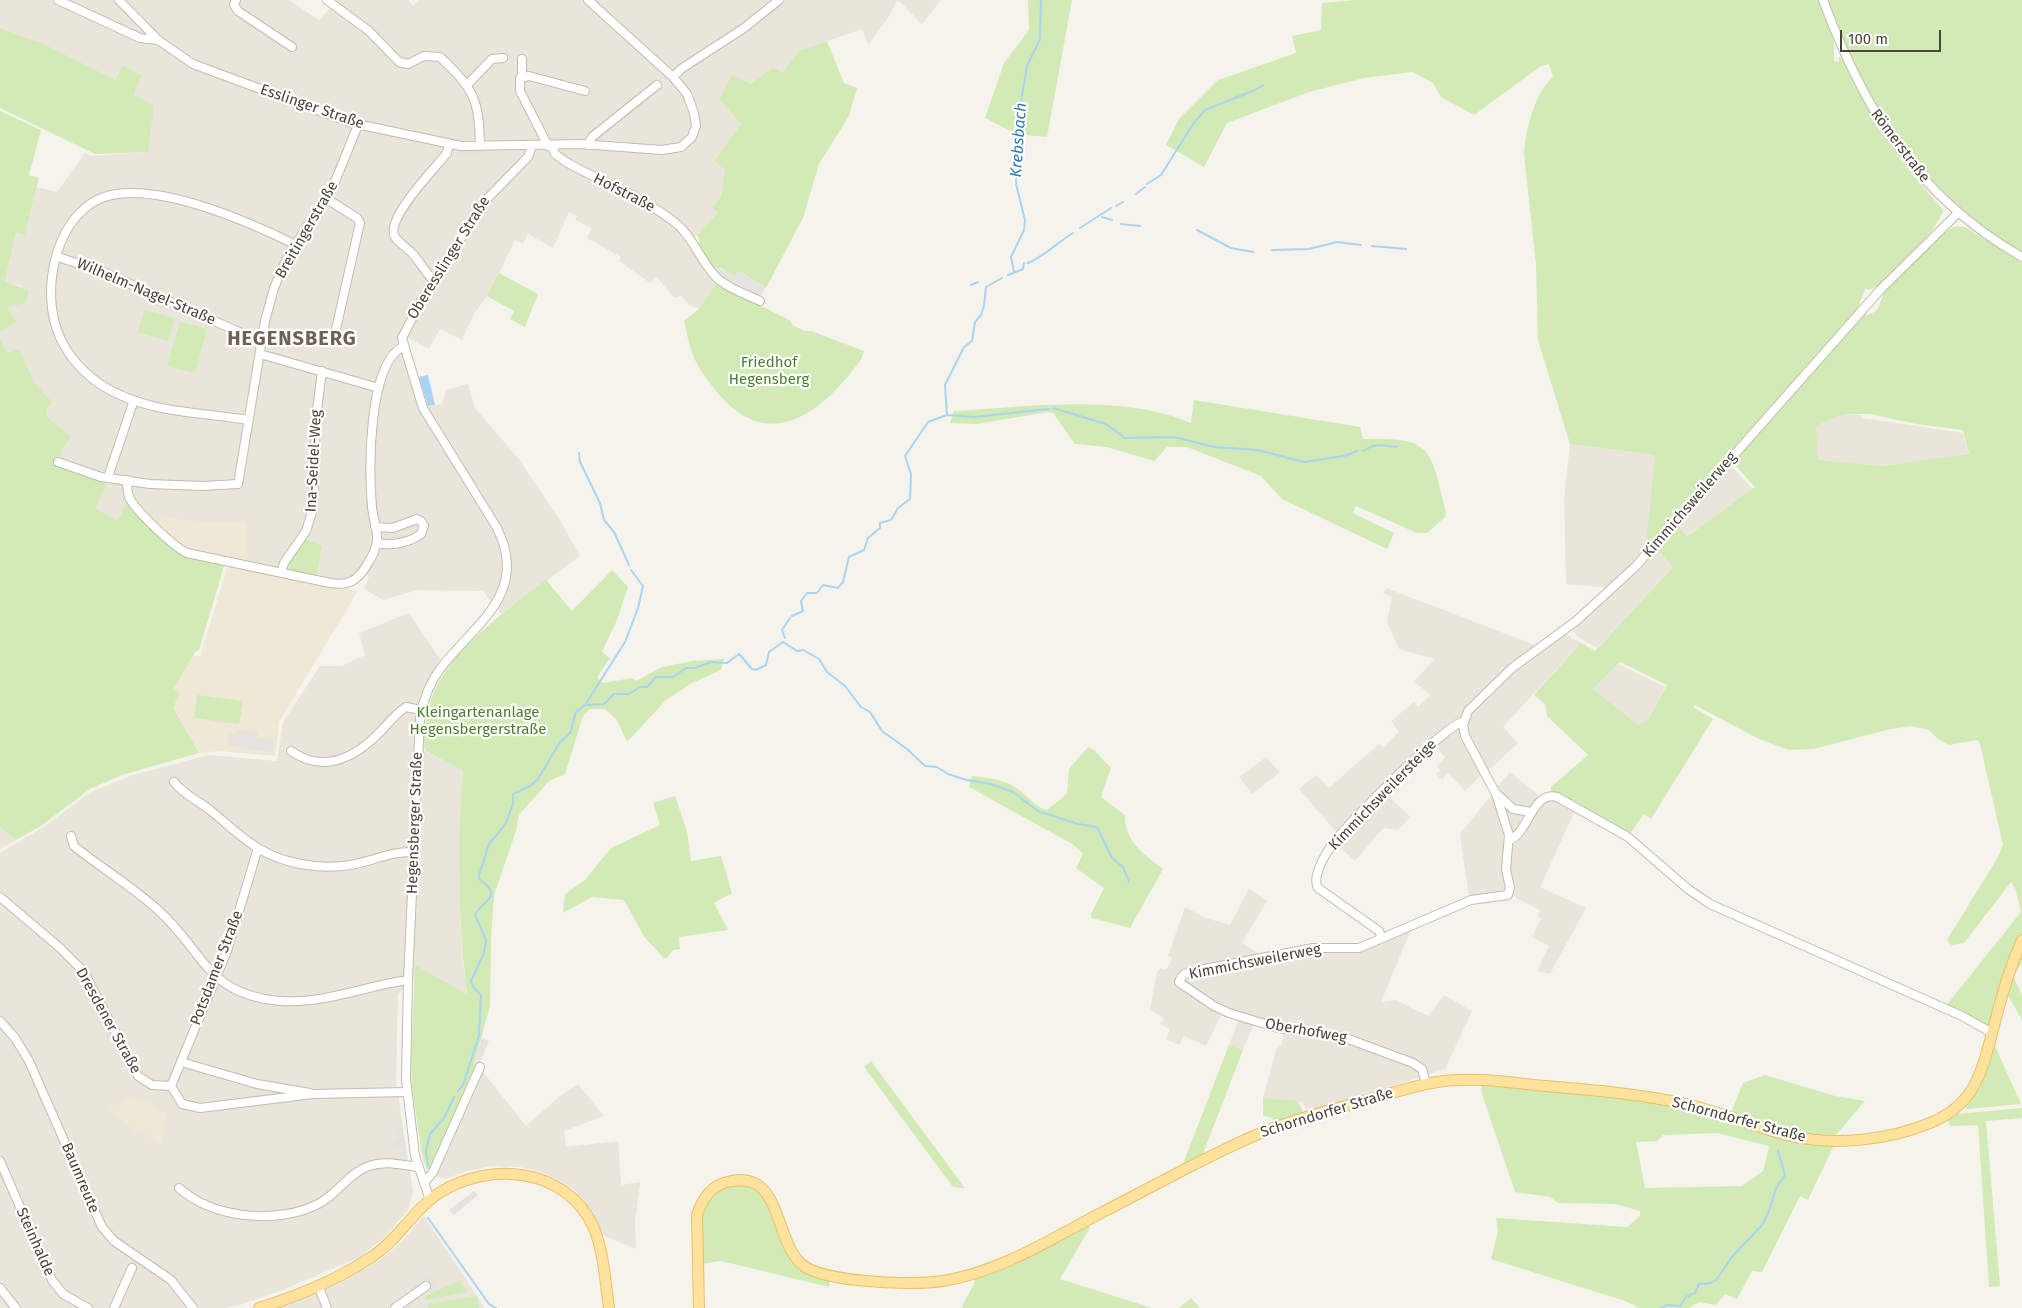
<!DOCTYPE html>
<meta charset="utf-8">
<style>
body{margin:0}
#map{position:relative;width:2022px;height:1308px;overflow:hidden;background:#f6f3ec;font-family:"Fira Sans",sans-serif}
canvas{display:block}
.scale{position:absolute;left:1840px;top:30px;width:101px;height:22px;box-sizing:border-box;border:2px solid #4b4439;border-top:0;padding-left:6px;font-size:15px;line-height:18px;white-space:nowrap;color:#4b4439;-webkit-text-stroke:4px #fff;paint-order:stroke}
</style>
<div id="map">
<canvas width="2022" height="1308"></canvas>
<div class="scale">100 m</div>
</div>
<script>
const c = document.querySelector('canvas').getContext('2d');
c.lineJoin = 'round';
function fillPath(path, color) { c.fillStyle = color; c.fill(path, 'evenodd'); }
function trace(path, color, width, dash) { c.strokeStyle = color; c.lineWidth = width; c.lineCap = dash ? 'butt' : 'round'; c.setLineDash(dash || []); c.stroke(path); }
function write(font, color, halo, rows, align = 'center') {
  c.font = font + ' "Fira Sans",sans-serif'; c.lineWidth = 4.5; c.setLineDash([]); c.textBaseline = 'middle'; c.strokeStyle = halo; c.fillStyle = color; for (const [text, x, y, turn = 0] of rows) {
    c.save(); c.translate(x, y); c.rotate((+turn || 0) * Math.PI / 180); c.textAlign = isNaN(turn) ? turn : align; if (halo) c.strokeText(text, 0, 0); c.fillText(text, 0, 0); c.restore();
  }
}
fillPath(new Path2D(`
 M0,0H289L319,20L335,3L331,0H408L413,6L419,0H941L922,24L900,2L897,1L890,15L868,45L862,29L799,51L782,73L773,67L751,84L732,74L721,99L741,124L714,161L726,170L721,196L712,208L718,213L697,235L690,246L716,283L699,309L689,305L681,296L674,298L657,277L650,283L619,261L621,257L587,238L592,228L575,220L577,216L569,212L553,248L528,234L523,244L515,240L492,289L474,314L462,340L440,329L429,349L408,338L399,339L418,409L442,404L446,390L468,384L475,408L518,458L561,522L580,556L501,614L483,591L418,590L383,600L364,589L369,576L362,571L345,583L188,551L127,500L118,520L94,509L108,481L59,459L60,452L70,437L48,419L46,410L53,402L40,391L31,377L20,349L7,353L0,338V332L17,322L7,307L22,286L5,283L16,233L25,235L37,187L57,192L85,153L91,156L148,152L134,95L142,75L122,65L116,80L46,45L0,28Z
 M1844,414L1861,415L1863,418L1963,433L1969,455L1883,466L1817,460L1816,426Z
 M1570,444L1655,455L1673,567L1597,648L1577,636L1571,629L1610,588L1566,584L1564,498Z
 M1728,466L1734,469L1753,489L1686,536L1676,525Z
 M1386,588L1543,648L1564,633L1581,643L1503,727L1518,743L1487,772L1496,788L1510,772L1546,801L1552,798L1575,811L1540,887L1586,908L1550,974L1537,971L1549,946L1532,937L1541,918L1538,916L1540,910L1511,895L1469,898L1460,834L1493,793L1481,775L1465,791L1448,773L1442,780L1436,774L1440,770L1437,766L1445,757L1434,745L1382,790L1410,817L1398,830L1383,828L1355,861L1336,844L1338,834L1299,789L1316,775L1329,788L1379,744L1384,747L1399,732L1391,721L1414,702L1418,707L1431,695L1414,682L1434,659L1399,649L1387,622L1392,597L1383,593Z
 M409,613L440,659L420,696L415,746L463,771L459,877L462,951L467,995L415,966L414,979L398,994L396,1081L413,1192L408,1210L385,1237L360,1257L282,1290L240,1305L226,1308H0V853L45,826L89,793L130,776L208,755L277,761L283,722L320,666H342L365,655L359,633Z
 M1618,664L1665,687L1648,720L1638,726L1593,689Z
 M1266,757L1280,772L1252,794L1239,777Z
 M0,827L16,840L0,849Z
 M1249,889L1267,901L1242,943L1259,953L1261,961L1312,951L1346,952L1412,927L1381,1002L1395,1000L1428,1016L1444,995L1472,1011L1445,1069L1310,1113L1302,1102L1263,1098L1276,1050L1282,1044L1284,1025L1254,1023L1243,1050L1229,1045L1239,1019L1222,1013L1206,1046L1184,1036L1179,1045L1166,1039L1170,1029L1160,1024L1164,1018L1150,1010L1157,972L1161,968L1166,970L1170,964L1172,957L1168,956L1185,907L1206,918L1230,925Z
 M483,1072L526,1126L560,1096L578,1084L604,1116L564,1131L566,1147L618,1141L621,1185L640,1182V1185L635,1222L636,1249L602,1235L577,1197V1192L563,1182L541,1172L520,1167L492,1166L467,1171L445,1179L435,1176L479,1073Z
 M424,1216L485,1308H277L334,1286L379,1261L402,1241Z`), '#eae5da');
fillPath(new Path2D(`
 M159,516L200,522H246V564L188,551L158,526Z
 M232,565L358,591L279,722L275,756L219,751L199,753L173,706L180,694L174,688L193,655L198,657L201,654L227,568Z
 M129,1098L145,1104L146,1101L154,1105L153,1108L167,1114L161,1144L138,1130L136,1132L108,1109Z`), '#efe8d6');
fillPath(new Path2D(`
 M1028,0H1072L1047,137L1016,134L985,118L1004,63L1029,30Z
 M1357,0H1819L1834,40V61L1839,62V57H1842L1879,129L1902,162L1943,210C1942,224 1887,285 1872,289C1870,290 1867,289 1865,289L1859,305L1865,315C1883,313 1878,300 1886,290C1898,273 1938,235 1956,226L1965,227L2022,263V933L2013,952L1989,1027L1945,1007L2021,912L2016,890L2011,882L1964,943L1951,945L1947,940L1998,857L2003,845L1980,744L1978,740L1949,745L1938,739L1929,730L1911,726L1886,730L1814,749L1789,750L1757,738L1695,705L1693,707L1713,719L1651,819L1644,814L1629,835L1551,793V787L1588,755L1547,716L1545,704L1534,695L1581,643L1595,651L1673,567L1647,536L1655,455L1570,444L1538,340L1536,265L1524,154C1525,132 1535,91 1553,77L1549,64L1541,66L1474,115L1441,97L1433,83L1413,72L1364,78L1309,92L1227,123L1204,167L1166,145L1179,119L1218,80L1296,53L1292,36L1321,30L1322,3ZM1844,414H1870L1916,424L1963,430L1969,454L1883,466L1818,460L1816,426ZM1728,457L1755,487L1687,536L1674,522ZM1620,662L1667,685L1648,720L1638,725L1593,689Z
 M1827,0H2022V251C1921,192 1868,107 1827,0Z
 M0,28L46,45L116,80L122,65L142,75L134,95L154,105L148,152L95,154L0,108Z
 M827,41L844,83L857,88L849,116L819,164L803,218L766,288L739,271L734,277L721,268H713L697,245L700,242L697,235L718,213L712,208L721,196L725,170L714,161L741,124L720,99L732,74L751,84L773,67L782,73L799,51Z
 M0,111L41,130L29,175L39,178L25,235L16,233L5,282L29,290L26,303L7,307L17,322L0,332Z
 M499,273L538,294L525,327L510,319L514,311L487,296Z
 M716,283L791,321L792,325L805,331H811L864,351L862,358C825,410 770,457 717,392C694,363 692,358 684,321L699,309Z
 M144,310L175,318L168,341L138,332Z
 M180,322L207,329L195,373L167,366Z
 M0,338L7,353L20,349C29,372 34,386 53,402L46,410L48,418L71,437L60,452L61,455L59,459L108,481L95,509L118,520L127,500L176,549L222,564L224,566L199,650L195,652L174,688L180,694L173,707L199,753L122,775L90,789L41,826L16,840L0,827Z
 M1194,400L1360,427L1363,439C1434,437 1430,449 1446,512L1445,517L1427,533H1417L1356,506L1353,513L1394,533L1387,549L1282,499L1261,476L1187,447H1167L1154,461L1107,447L1075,444L1053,413L1048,412L977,424L950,423L954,411C1029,407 1120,393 1191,423Z
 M304,539L322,546L316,578L291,573C284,563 299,549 304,539Z
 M612,570L628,587L617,620L602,652L610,658L597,677L603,683L632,678L636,681L662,667L692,661L724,659L721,670L690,684L665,701L628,741L626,740L617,720L605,709H590L583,716L565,774L549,781L519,815L516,831L494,895L491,939L490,1006L474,1064L478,1067L433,1169H427L423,1160L413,1096L411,1064L415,965L467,994C458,920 457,846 463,771L426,751L423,745C425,729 426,712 432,696C452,649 506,610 546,580L572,611Z
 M197,695L243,701L239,724L194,718Z
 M1088,747L1094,750L1111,768L1101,797L1125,815C1124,841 1144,854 1163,869L1130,928L1092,918L1091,914L1104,888L1076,868L1083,854L1074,845L969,787L972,776C985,777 1004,780 1015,787C1027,795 1033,806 1047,810L1067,794L1069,769Z
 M675,796L687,831L691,861L721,856L732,893L714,903L728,930L679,937L680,949L673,950L667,958H664L645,938L624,900L592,897L563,913L565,894L585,880L611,848L660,825L653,803Z
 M2022,948V966L2021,964L2013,976L2022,995V1020L2006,992Z
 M1994,1044L2021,1104L1967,1109L1965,1105Z
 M1229,1045L1243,1050L1201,1159L1181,1169Z
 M871,1061L965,1188L953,1187L864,1067Z
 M1765,1075L1835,1096L1865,1101L1834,1137L1789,1132L1731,1113L1743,1083Z
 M1481,1084L1660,1102L1835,1143L1808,1200L1800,1196L1762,1272L1752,1271L1737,1299L1725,1294L1716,1305L1699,1302L1689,1308H1636L1637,1306L1622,1300L1491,1259L1498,1232L1496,1218L1627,1227L1640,1216V1211L1616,1204L1558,1203L1550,1197L1515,1192L1482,1094ZM1717,1133L1769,1146L1763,1171L1742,1186L1645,1188L1636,1142L1657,1141L1663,1135Z
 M1263,1098L1298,1101L1304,1114L1275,1124L1271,1117L1263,1116Z
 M2022,1108V1118L1986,1121L2000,1286L1989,1287L1978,1125L1951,1126L1946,1119L1957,1114Z
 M744,1185L763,1195L786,1248L830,1280L829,1287L721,1261L700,1264C701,1225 693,1187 744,1185Z
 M1086,1225L1090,1227L1089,1229L1060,1279L1152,1308H961L973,1286L976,1276Z
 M459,1281L467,1292L426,1300L425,1296Z
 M477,1296L479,1308H428V1304Z
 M1191,1298L1200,1308H1179Z`), '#d2eab5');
fillPath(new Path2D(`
 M457,150L478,151V157L456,156Z
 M715,266L734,276L739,271L765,288L760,298L724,279L713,268Z
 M237,730L258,732L257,738L273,740L271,752L227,746L229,734L236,735Z
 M482,1038L489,1041L478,1067L474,1065Z
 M398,1126H402L406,1148L394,1146V1141H399Z
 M474,1191L478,1195L454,1215L449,1210Z
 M429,1275L437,1289L432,1292L425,1283L418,1286L417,1283Z`), '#e5e3e0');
fillPath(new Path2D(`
 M428,375L435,405L428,406L419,377Z`), '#a9d4f2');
trace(new Path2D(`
 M1147,184L1161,175L1193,124L1205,110L1255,90L1263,85
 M1136,194L1145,187
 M1116,206L1123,202
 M1102,217L1112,220
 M1121,224L1140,226
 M1080,228L1111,208
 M1197,230L1231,248L1253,252
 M1372,246L1406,249
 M1272,250L1309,249L1337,242L1361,245
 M1027,263C1036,262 1064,238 1073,233
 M1014,272L1011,257L1024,230L1025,220L1016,184L1019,113L1027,66L1040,39L1041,0
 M1008,275L1023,269L1024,263
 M971,285L978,282
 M1053,408L1106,424L1125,438L1174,437L1215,447L1257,450L1304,462L1344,456L1357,451
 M947,415L974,417L1049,409
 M1363,451L1372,446L1381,445L1397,447
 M579,453L580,462L600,503L604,520L614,532L629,565
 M792,616L803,611L801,601L807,593H817L823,585L838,588L843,582L849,557L864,550L868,538L880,528V523L891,520L898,508L910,499L911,474L905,456L928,422L947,415L945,385L964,347L972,341L975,322L981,315L984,306L986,287L1002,278
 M785,638L782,630L790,618
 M585,705L625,642L638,608L643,586L631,570
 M458,1091L463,1085L479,1036L481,995L474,988L471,981L484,953L486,940L475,915C483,899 505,897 479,879V875L489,844L505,825L513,804V794L530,786L538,779L560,742L570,733L576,712L585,705L604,704L614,694H629L640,687H647L656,677H673L686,668H695L711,662L727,663L739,654L752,669L756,670L766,665L769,652L783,642L797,651L803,650L819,659L827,672L845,686L861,707L870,712L882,731L907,749L925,766L937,767L948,774L967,780L991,784L1013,792L1038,811L1078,824L1097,827L1112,858L1123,867L1129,882
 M428,1166L426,1151L430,1134L444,1118L454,1097
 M428,1218L489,1304L496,1308
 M1660,1308L1668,1305L1680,1306L1686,1297L1695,1293L1699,1284L1711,1283L1717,1279L1731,1258L1762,1225L1769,1211L1776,1188L1785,1175L1778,1151`), '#a9d4f2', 2);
const minor = new Path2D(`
 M58,0L140,38L158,40
 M119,0L158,40L193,64L352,123L461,146L580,144L662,150L681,147L692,137L696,126L694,113L687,94L673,77L588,0
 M236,0L234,5L238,11L292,47
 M327,0L369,31L399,62L408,64L424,56L440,57C474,89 479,99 480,146
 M1823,0C1864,110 1917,197 2022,257
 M522,59V76
 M673,77L681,69L744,28L779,0
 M467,85L492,59L503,58
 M588,145L592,137L657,85
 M548,146L520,91V78L529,76L585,91
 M552,146L555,154L566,162C603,183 644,197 678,225C694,239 701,262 716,277C727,288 746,294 760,301
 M327,199L357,218L360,223L334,338
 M58,257L103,272L246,335L262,338
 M434,281C426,273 420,262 412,253C407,248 399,243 395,237C384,220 436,167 447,153L449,144
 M260,354L379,388
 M249,420C200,412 146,413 103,386C84,374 67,355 59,335C39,289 57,207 111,195C163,184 250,222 296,245
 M58,462L101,477L150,484L203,486L238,484L265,321L274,288L288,256L332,189L358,125
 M108,477L134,400
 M127,480C127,487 127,494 130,499C138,513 173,546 187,553L330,583C349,586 357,581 367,565C371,558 376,551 377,541C378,530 373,519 372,507C369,472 367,363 404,346
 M375,527L393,528L417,519L421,521L424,526L421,534C409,543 391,546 377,543
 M281,573L284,563L306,531L313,509L316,418L322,371
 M291,751C322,773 353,759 378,734C387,725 395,714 406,707L421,710
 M174,782C184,795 197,800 210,810C226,823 241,838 258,848C282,863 315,869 343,866C367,864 389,851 413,852
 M1498,795L1513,809L1531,812
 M71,836L74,846C101,868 132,886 158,910C205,952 206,995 281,1001C324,1004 365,986 408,980
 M1509,840C1528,835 1532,790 1557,797L1628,837L1688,889L1710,904L1962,1016L1992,1033
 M0,897L59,947L84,972L138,1076L152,1085L171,1086
 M1382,938L1379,931L1318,888C1312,878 1323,858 1329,849C1342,828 1444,726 1464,721
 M0,1021L15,1038L29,1061L102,1227L114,1241L171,1280L193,1308
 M181,1062L257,1084L310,1093
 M1426,1084L1422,1069L1413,1063L1343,1037L1278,1028L1229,1013L1214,1006L1183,985L1179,982C1182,974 1186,973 1194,971L1313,948H1359L1471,900L1508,895L1510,888L1506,869L1509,835L1496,794L1465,736L1463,725L1468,711L1512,668L1576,621L1635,567L1880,290L1958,213
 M171,1086L227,951L258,848
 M171,1086L182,1104L200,1108L313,1094L406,1092
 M0,1161L52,1280L63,1294L88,1308
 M424,1183L433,1172L480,1067
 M179,1188C213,1219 280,1225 320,1203C338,1193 349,1173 369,1166C385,1160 402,1165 418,1167
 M430,1200L415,1156L406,1079L408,980L420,718C423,700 429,684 440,669C474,624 530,594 497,528L423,408L402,338L421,301L484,202L528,157L532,146
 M318,1285L327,1308
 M0,1288L16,1308
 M114,1308L132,1268
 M395,1308L426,1286`);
const major = new Path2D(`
 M259,1308C298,1296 339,1279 373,1256C399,1239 413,1210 439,1193C489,1161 565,1167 593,1226C604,1251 605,1281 609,1308
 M699,1308L697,1215C702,1199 711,1186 727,1182C784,1167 773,1244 804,1266C829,1283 913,1285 943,1281C1000,1272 1051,1239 1101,1213C1152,1187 1203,1158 1256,1135C1291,1120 1331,1110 1368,1100C1393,1093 1418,1084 1444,1081C1478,1077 1512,1083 1546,1086C1593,1090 1640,1094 1686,1104C1722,1112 1756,1128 1791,1136C1835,1146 1889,1140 1930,1123C1947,1116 1963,1104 1972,1089C1984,1069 1989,1044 1995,1022C2002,994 2010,967 2022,940`);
trace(minor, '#c2bbae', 10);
trace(major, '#e6c16a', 12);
trace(minor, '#fff', 8);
trace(major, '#ffe39c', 10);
write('15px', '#4b4439', '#fff', [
 ["Esslinger Straße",312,107,19],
 ["Römerstraße",1900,146,53],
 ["Hofstraße",624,193,27],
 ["Breitingerstraße",307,230,-60],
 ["Oberesslinger Straße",449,258,-58],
 ["Wilhelm-Nagel-Straße",146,292,23],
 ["Ina-Seidel-Weg",314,461,-87],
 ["Kimmichsweilerweg",1690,505,-49],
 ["Kimmichsweilersteige",1383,795,-46],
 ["Hegensberger Straße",415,823,-88],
 ["Kimmichsweilerweg",1255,962,-11],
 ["Potsdamer Straße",217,968,-69],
 ["Dresdener Straße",108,1021,61],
 ["Oberhofweg",1306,1031,10],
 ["Schorndorfer Straße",1327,1113,-17],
 ["Schorndorfer Straße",1739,1120,15],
 ["Baumreute",80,1178,67],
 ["Steinhalde",35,1242,66]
]);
write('15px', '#4a7f2a', '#fff', [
 ["Friedhof",769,363],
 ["Hegensberg",769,380],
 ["Kleingartenanlage",478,713],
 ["Hegensbergerstraße",478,730]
]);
write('italic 16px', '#2e7ab2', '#fff', [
 ["Krebsbach",1019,140,-86]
]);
c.letterSpacing = '1px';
write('bold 20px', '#6e6250', '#fff', [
 ["HEGENSBERG",292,339]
]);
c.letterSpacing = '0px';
</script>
